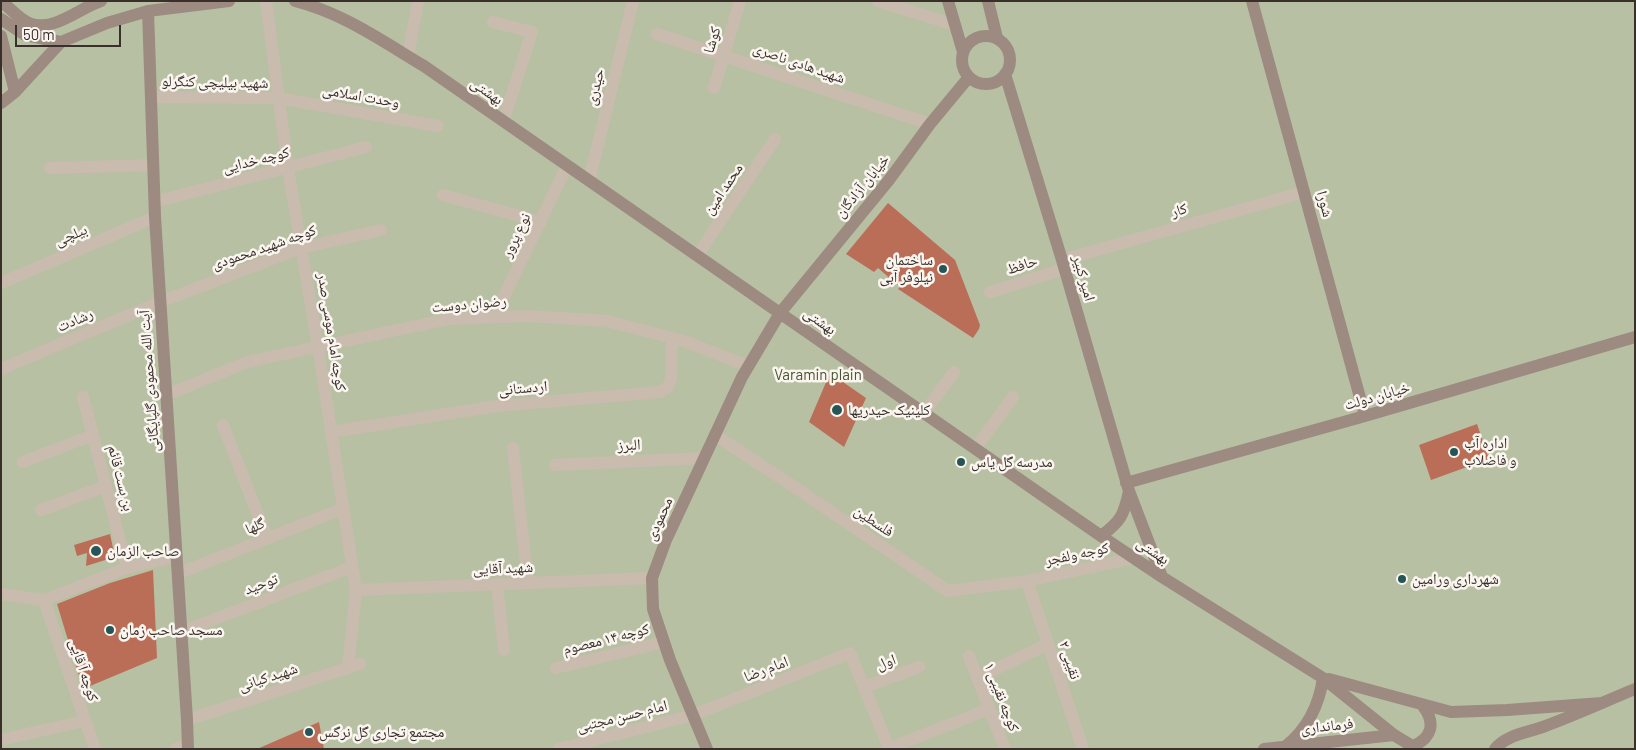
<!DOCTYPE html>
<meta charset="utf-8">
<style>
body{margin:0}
#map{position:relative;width:1636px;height:750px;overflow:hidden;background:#f2ebe3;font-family:Barlow,sans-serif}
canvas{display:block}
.frame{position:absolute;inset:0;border:2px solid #39302c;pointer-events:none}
.scale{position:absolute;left:15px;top:25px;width:106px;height:22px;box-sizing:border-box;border:2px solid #39302c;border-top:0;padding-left:6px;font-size:15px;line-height:18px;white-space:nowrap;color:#39302c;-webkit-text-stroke:4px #faf5ef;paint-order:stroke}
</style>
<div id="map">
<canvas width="1636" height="750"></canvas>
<div class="frame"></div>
<div class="scale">50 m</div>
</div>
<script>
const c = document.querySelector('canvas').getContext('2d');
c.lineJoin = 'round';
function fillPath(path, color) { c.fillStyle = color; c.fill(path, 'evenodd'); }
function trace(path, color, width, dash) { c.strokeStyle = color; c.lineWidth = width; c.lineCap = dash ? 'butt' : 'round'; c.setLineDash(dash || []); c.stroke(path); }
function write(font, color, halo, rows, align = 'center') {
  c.font = font + ' Barlow,"Noto Naskh Arabic",sans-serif'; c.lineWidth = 5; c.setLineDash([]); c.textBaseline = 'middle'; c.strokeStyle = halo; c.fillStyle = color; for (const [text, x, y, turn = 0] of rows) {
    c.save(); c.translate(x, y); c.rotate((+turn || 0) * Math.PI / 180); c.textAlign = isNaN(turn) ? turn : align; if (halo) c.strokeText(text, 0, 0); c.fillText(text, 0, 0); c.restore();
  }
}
fillPath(new Path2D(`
 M1,1H1635V749H1Z`), '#b7c0a3');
fillPath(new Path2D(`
 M888,203L955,260L980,325L979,329L973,338L898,289L900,287L878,268L874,272L846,254Z
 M830,373L866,398L844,447L809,422Z
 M1477,424L1489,459L1431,480L1419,445Z
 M110,534L115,557L86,566L87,553L77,556L74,545Z
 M153,570L157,658L83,689L57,604L110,583Z
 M319,722L324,749H257Z`), '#bb6e57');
trace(new Path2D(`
 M266,1L288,169L318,347L356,590L348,668
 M878,1L955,25
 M493,22L532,32L503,122
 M657,34L930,124
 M408,57L418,1
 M714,88L740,1
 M151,97L278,98L438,126
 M50,168L153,165
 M589,181L633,1
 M443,195L541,222
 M154,202L366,147
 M697,256L775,139
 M1062,260L1304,192
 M1,283L155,217
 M990,292L1064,269
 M494,317L567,166
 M1,369L160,302L301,248L381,230
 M166,395L247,362L449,319L528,316L607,321L684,341L748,366
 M83,397L127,568
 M924,413L954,372
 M223,425L267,538
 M331,432L497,406L660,392L668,387L671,379L672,338
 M715,435L790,484L948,591L1027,581L1134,558
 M513,448L528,583
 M975,449L1013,397
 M23,462L93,435
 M555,465L705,458
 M41,510L106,486
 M177,574L344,508
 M1027,581L1083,749
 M497,584L504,650
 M356,590L652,578
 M1,594L44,600L127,568L176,556
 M44,600L95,749
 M181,632L352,567
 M969,656L1005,749
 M556,668L664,642
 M977,678L1048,644
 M864,687L919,667
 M187,720L360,664
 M1,740L84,721
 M176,749L187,745
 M559,749L693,715L850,653L889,748
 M887,749L989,709`), '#cabbaf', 12);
trace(new Path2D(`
 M1,1C10,8 19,19 29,23C53,33 79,8 101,1
 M295,1C343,13 382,41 424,66L1101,536L1162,577L1323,678L1394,735L1417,749
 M948,1L963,52
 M988,1L997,38
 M1252,1L1365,416
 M148,11L155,217L187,720L188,749
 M1,19L25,35L61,42
 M962 60a24 24 0 1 1 48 0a24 24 0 1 1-48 0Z
 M1,36L15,92
 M1005,74L1062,260L1129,491L1162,577
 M1,103L15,92L61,42L107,23L148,11L229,1
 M1126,483L1365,416L1635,337
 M1101,536C1121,521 1124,515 1129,491
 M1329,679L1451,712L1507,710L1602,703
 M1286,746C1308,728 1319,706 1323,678
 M1413,746C1432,738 1436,723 1423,706
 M707,749L670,660L653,609L652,578L666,540L742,377L780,313L889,180L930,124L969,77
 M1264,749L1394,735
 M1495,749C1506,734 1532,732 1548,725C1577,714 1606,701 1635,689`), '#9d8a80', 12);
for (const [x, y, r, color] of [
 [943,269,5,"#255557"],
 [837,410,6,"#255557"],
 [1454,452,5,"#255557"],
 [961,462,5,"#255557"],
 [96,551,6,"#255557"],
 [1402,579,5,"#255557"],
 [110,630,5,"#255557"],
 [309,732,5,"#255557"]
]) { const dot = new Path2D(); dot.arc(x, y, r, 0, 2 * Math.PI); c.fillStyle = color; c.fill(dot); trace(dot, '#faf5ef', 2); }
write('15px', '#39302c', '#faf5ef', [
 ["کوشا",712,40,-73],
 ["شهید هادی ناصری",799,63,19],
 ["شهید بیلیچی کنگرلو",215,82,1],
 ["حیدری",595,87,-76],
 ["بهشتی",487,91,35],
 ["وحدت اسلامی",361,96,10],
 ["کوچه خدایی",256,160,-14],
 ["خیابان آزادگان",862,186,-51],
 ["محمد امین",723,189,-56],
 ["شورا",1325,204,75],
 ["کار",1179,210,-16],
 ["بیلچی",71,235,-23],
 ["نوع پرور",516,235,-64],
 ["کوچه شهید محمودی",264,247,-19],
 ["حافظ",1022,265,-18],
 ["امیر کبیر",1084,278,74],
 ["رضوان دوست",469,304,-5],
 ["رشادت",75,320,-23],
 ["بهشتی",820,321,35],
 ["کوچه امام موسی صدر",332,332,81],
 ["آیت الله محمودی گلپایگانی",149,381,-94],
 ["اردستانی",523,388,-5],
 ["خیابان دولت",1377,396,-16],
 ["البرز",629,445,-3],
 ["بن بست قائم",121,478,76],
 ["محمودی",659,519,-66],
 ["فلسطین",874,521,34],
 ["گلها",255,526,-22],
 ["بهشتی",1153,551,34],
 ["کوجه ولفجر",1077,554,-12],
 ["شهید آقایی",503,568,-2],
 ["توحید",261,584,-21],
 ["کوچه ۱۴ معصوم",606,639,-14],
 ["نقیبی ۲",1070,660,72],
 ["اول",886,662,-20],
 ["امام رضا",766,669,-21],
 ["کوچه آ قایی",84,670,72],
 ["شهید کیانی",268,677,-18],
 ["کوچه نقیبی ۱",1002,697,69],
 ["امام حسن مجتبی",622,716,-14],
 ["فرمانداری",1327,726,-6]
]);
write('15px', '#39302c', '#faf5ef', [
 ["ساختمان",933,260,"right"],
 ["نیلوفر آبی",933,277,"right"],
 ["کلینیک حیدریها",848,410],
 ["اداره آب",1464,443],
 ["و فاضلاب",1464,460],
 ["مدرسه گل یاس",971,462],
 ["صاحب الزمان",107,551],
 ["شهرداری ورامین",1412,579],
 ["مسجد صاحب زمان",120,630],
 ["مجتمع تجاری گل نرگس",319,732]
], 'left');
write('15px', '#495532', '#faf5ef', [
 ["Varamin plain",818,375]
]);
</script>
